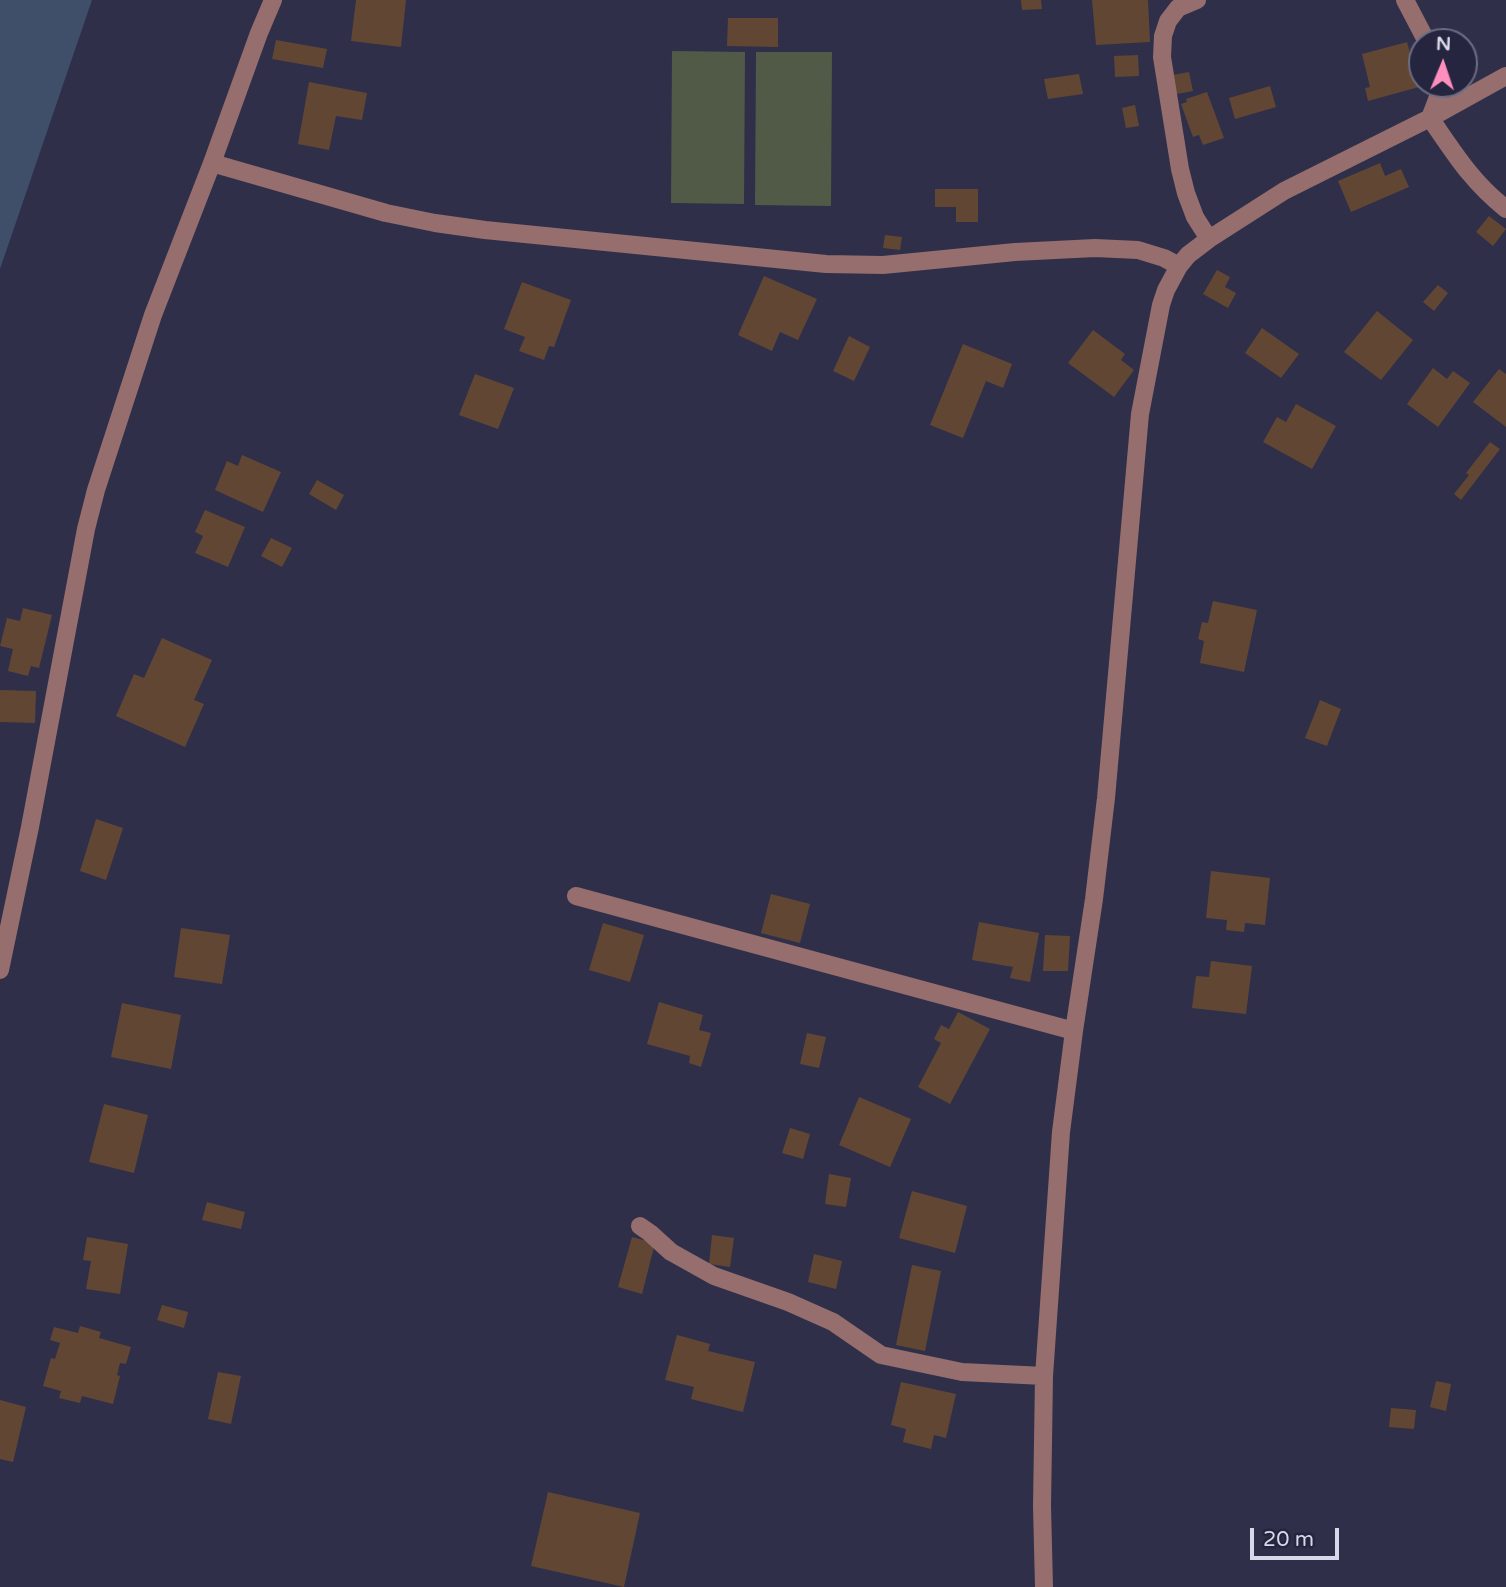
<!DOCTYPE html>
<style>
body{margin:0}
#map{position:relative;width:1506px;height:1587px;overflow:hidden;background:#2f2f4a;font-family:"Varela Round",sans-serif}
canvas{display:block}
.north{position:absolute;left:1408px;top:28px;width:70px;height:70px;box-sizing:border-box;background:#25253f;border:2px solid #6c6d83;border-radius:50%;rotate:2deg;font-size:19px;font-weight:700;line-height:28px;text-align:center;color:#d7d8e9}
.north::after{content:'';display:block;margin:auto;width:24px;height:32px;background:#fd8ebe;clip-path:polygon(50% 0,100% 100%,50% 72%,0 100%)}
.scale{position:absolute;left:1250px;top:1528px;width:89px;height:32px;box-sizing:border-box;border:4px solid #d7d8e9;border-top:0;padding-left:9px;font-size:21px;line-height:24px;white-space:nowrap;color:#d7d8e9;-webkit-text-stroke:5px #25253f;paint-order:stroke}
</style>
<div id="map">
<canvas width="1506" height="1587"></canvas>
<div class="north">N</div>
<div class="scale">20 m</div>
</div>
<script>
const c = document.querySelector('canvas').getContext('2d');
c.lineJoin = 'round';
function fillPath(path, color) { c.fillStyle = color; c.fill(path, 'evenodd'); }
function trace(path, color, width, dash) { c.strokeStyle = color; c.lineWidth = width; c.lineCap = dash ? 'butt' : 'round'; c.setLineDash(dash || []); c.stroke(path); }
fillPath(new Path2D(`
 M672,51L745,52L744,204L671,203Z
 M756,52H832L831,206L755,205Z`), '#515a46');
fillPath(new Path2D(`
 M0,0H92L0,269Z`), '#3f4f6a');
fillPath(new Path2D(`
 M356,0H406L401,47L351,41Z
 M1021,0H1041L1042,9L1022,10Z
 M1092,0H1148L1150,42L1096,45Z
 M728,18H778V47L727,46Z
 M276,40L327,49L323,68L272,59Z
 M1407,42L1419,87L1368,101L1365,88L1370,87L1362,54Z
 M1138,55L1139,76L1115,77L1114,56Z
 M1189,72L1193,91L1171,95L1167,76Z
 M1079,74L1083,94L1048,99L1044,79Z
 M309,82L367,93L362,120L336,116L329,150L298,144Z
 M1270,86L1276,107L1235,119L1229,98Z
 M1207,92L1224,138L1203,145L1199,135L1193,137L1181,104L1187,102L1186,99Z
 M1135,105L1139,126L1126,128L1122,108Z
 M1380,163L1385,176L1401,169L1409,187L1351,212L1338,181Z
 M935,189H978V222H956V207H935Z
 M1489,216L1506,229L1493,246L1476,232Z
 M885,235L902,237L900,250L883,248Z
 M1217,270L1230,277L1225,287L1236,293L1228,308L1203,294Z
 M764,276L817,299L798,340L780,332L772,351L738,335Z
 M522,282L571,300L554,347L549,346L544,360L519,351L525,337L504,329Z
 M1438,285L1448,293L1434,311L1423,302Z
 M1377,311L1413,340L1381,380L1344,352Z
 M1262,328L1299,354L1281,378L1245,353Z
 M1093,330L1125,354L1121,360L1134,370L1114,397L1068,363Z
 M849,336L870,347L854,381L833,371Z
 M963,344L1012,364L1003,388L986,381L963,438L930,425Z
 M1433,368L1447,379L1453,371L1470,383L1438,427L1407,404Z
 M1499,369L1506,374V427L1473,402Z
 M475,374L514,388L498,429L459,415Z
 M1296,404L1336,426L1312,469L1263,442L1277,417L1286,422Z
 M1490,442L1500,449L1461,500L1454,494L1469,475L1466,473Z
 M242,455L281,472L263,512L215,490L227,461L238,466Z
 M317,480L344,495L336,510L309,494Z
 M205,510L245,527L228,567L195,553L203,536L195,532Z
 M271,538L292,548L282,567L261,556Z
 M1213,601L1257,610L1244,672L1200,663L1204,641L1198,639L1202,622L1208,623Z
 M23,608L52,615L39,668L31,666L28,676L8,671L13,649L0,646L7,618L20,621Z
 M162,638L212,660L194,700L204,704L185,747L116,716L134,674L144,678Z
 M0,690L36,691L35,723L0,722Z
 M1320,700L1341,709L1327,746L1305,738Z
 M96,819L123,828L106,880L80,871Z
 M1211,871L1270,878L1265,925L1245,923L1244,932L1226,930L1227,920L1206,918Z
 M771,894L810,904L800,943L761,933Z
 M979,922L1039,933L1030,982L1010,978L1013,967L972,960Z
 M603,923L644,935L630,982L589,970Z
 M181,928L230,935L222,984L174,977Z
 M1045,935L1070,936L1068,971H1043Z
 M1211,961L1252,966L1246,1014L1192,1008L1196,976L1209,977Z
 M659,1002L703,1015L699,1030L711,1033L701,1067L689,1063L690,1056L647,1044Z
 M122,1003L181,1015L171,1069L111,1057Z
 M958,1012L990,1029L950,1104L918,1087L941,1043L934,1039L941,1025L949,1029Z
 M807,1033L826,1037L819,1068L800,1064Z
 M859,1097L911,1119L890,1167L839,1145Z
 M104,1104L148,1115L134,1173L89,1162Z
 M790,1128L810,1134L803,1159L782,1153Z
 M829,1174L851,1178L846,1207L825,1204Z
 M912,1191L967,1206L955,1253L899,1238Z
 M207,1202L245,1212L241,1229L202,1220Z
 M712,1235L734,1238L730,1267L709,1264Z
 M87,1237L128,1244L120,1294L86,1289L91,1261L83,1260Z
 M632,1237L655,1243L642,1294L618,1287Z
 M814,1254L842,1261L836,1289L808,1282Z
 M912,1265L941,1271L925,1351L896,1345Z
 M162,1305L188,1312L184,1328L157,1320Z
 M80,1326L101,1332L99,1338L131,1347L126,1364L120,1363L117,1375L120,1376L113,1404L82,1396L80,1403L59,1398L61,1391L43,1386L51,1358L55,1359L60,1343L50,1340L54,1327L78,1333Z
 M677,1335L710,1344L708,1351L755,1362L743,1412L691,1399L694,1387L665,1380Z
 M218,1372L241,1376L231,1424L208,1419Z
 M1436,1381L1451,1384L1446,1411L1430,1407Z
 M901,1382L956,1394L946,1438L934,1435L931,1449L903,1442L906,1429L891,1425Z
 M0,1400L26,1407L13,1462L0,1459Z
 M1391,1408L1416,1410L1414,1429L1389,1427Z
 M548,1492L640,1513L624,1587L531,1566Z`), '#614733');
trace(new Path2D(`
 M1197,0L1178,8L1168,21L1163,36L1162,57L1180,169L1186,193L1195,217L1209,239
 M1405,0L1427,42
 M1430,118C1455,154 1471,181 1506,209
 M1430,118L1443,84
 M212,163L386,213L435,223L485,230L826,264L883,265L1015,252L1095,248L1138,250L1164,258L1179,266
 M576,896L1074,1031
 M0,970L30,827L86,529L96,490L153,315L212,163L259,33L273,0
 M640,1226L650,1233L671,1252L714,1276L788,1302L833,1322L881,1355L962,1372L1044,1376
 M1044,1587L1042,1506L1044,1376L1061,1132L1074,1031L1094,899L1106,798L1140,414L1161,305L1166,290L1179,266L1188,255L1209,239L1284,191L1430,118L1506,76`), '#956e6d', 18);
</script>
